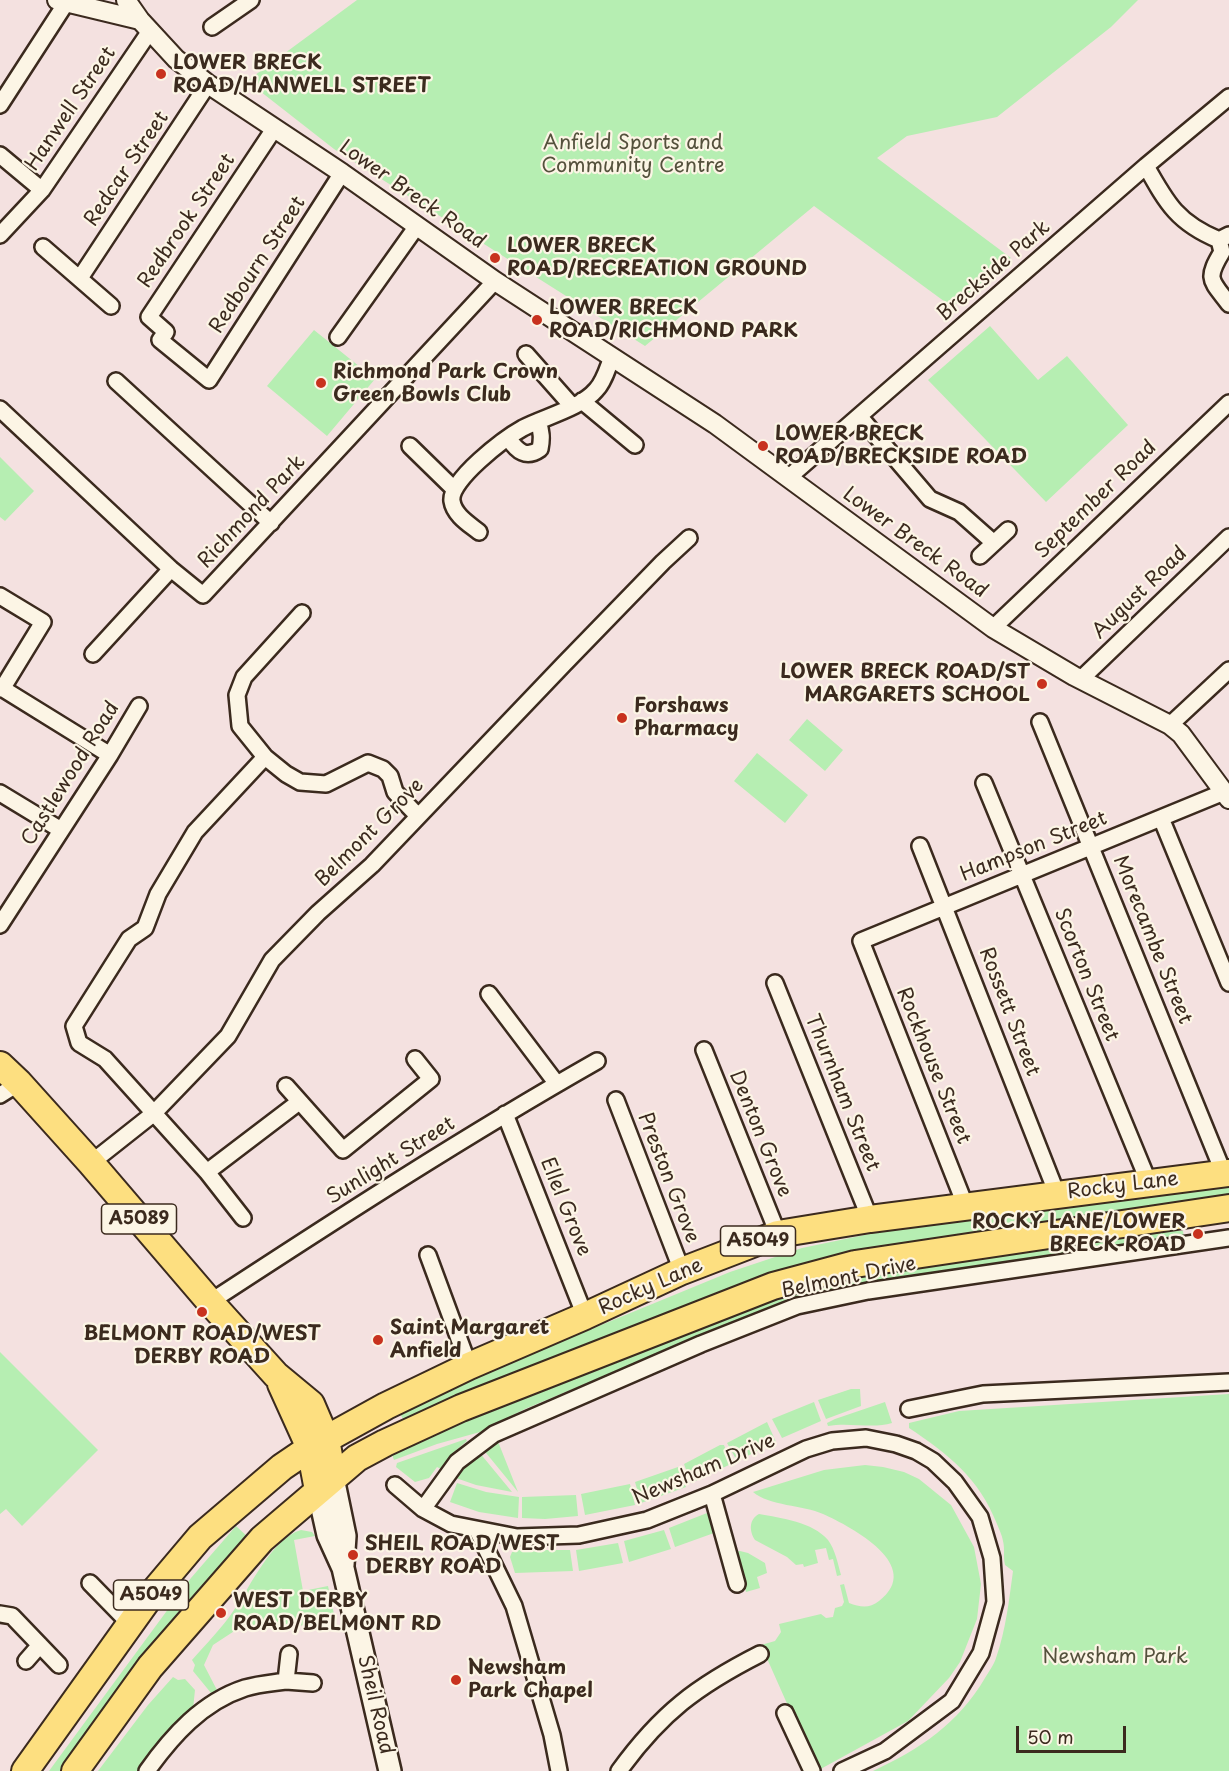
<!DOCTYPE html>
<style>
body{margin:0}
#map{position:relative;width:1229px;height:1771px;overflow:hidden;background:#f4e1e0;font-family:"Playpen Sans",sans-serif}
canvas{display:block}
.scale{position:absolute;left:1016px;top:1726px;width:110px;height:27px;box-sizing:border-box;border:3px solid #3b2a1e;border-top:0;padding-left:8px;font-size:18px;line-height:21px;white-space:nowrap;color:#3b2a1e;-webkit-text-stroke:4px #fcf5e5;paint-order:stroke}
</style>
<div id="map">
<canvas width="1229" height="1771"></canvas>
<div class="scale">50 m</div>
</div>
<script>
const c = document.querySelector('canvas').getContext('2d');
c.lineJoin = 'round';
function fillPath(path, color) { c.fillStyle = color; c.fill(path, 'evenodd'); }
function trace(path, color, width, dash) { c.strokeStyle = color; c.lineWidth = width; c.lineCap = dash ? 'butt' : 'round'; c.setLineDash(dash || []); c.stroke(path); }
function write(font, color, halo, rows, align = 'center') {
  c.font = font + ' "Playpen Sans",sans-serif'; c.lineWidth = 4.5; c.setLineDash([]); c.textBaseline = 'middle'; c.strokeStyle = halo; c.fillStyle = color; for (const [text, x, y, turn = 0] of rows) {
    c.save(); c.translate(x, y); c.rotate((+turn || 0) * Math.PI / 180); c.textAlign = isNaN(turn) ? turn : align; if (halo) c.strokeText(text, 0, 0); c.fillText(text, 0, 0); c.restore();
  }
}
fillPath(new Path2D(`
 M357,0H1138L1111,27L997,117L907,136L877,158L1011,258L952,307L814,206L645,346L334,149L247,81Z
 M990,326L1038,380L1067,356L1128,425L1046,502L928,380Z
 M314,330L375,379L327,436L267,386Z
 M0,457L34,491L5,521L0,517Z
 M807,719L843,750L825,771L789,740Z
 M757,753L808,795L785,823L734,781Z
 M1229,1186V1200L943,1241L405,1422L397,1409L730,1272L802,1248L874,1233Z
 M1139,1229L1183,1231L1184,1238L819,1291L781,1302L525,1409L480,1432L437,1444L394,1460L392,1455L431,1436L520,1397L802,1285Z
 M0,1352L98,1450L22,1526L6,1509L0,1514Z
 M851,1389H860L861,1406L826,1419L818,1400Z
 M1229,1394V1771H873C920,1749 958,1724 985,1678C989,1671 994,1665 996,1658C1006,1629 1009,1600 1013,1571L1005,1565C1003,1557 1005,1549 1003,1541C1002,1535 999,1529 997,1524C979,1478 948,1454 909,1428V1423L959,1411Z
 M814,1402L821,1421L782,1438L772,1419Z
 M885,1402L892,1423C873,1429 849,1422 828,1426L827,1423L835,1419Z
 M767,1422L776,1442L737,1461L727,1443Z
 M466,1439L467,1441L454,1452L441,1469L437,1467L429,1478L415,1482L396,1467L397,1463Z
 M497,1439L518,1492L482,1448Z
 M720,1445H724L731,1464L691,1483L684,1464Z
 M479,1452L512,1492L476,1485L453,1477Z
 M865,1465L883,1467L904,1472L919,1479L951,1505L974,1547L981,1584L977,1619L960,1662L949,1678L908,1721L817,1771L761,1645L775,1641L781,1632L779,1624L821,1614L826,1618L833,1617L835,1608L842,1606L844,1602L840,1585L844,1584L849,1603C860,1607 869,1609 879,1601C925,1566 852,1527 823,1514C803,1505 769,1506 753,1492L824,1470Z
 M678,1467L686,1487L641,1503L635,1482Z
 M457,1483L486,1492L519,1497L518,1518L479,1512L450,1502Z
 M630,1484L635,1505L585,1515L581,1494Z
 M576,1495L578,1516L545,1519L522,1518V1497Z
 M707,1513L714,1533L675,1547L669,1528Z
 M759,1514C781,1518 813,1522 828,1540C835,1549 838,1564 841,1575L837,1576L833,1559L829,1560L826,1548L815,1550L818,1563L804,1567L803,1564L796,1565L787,1557L755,1540C749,1531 749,1519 759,1514Z
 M236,1526L250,1539L67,1771H49L191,1578Z
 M301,1530L312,1532L315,1536L294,1540L303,1591L328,1586L335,1619C300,1626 279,1631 242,1626L213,1645L204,1665L218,1692L211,1693L193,1671L195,1665L192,1660C206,1644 222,1628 234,1610C251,1586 271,1539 301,1530Z
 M664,1530L671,1549L629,1562L624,1541Z
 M618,1543L623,1563L579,1571L576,1550Z
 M517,1550H570L573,1571L515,1573L510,1557L512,1552Z
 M740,1551L748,1553L765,1563L767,1573L757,1577L760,1588L746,1592L735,1552Z
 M173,1677L178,1680L185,1679L195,1690L193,1709L169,1732L138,1771H98L148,1705Z`), '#b6eeb2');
const minor = new Path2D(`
 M212,27L251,0
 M0,105L66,3
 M274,129L149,317L166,332L160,340L209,380L342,173
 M0,155L42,190
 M1146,166C1167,204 1178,223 1219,240L1229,235
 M0,235L42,190L150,31
 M1219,240L1222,252C1205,280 1211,280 1229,304
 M43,247L111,306
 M80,278L208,84
 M338,337L417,226
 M526,354L572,406
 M116,381L271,523
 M582,401L635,445
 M0,409L171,569L203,595L495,281
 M860,417L930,499L959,512L994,543
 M509,439C517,451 526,459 540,449C542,439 542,432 538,422
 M410,446L454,489
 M788,478L1146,166L1229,97
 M479,532C469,524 454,515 452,501C449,480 505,438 523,428C544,417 581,408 596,390C604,382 608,367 612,357
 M980,556L1008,530
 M0,596L43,622L2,689
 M302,613L244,677L237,695L240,726L265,757L286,774L300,782L326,784L368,763L383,769L390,776L395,792L418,816
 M993,628L1229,403
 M93,654L171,569
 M1081,679L1229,537
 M0,687L110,755
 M1040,722L1224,1174
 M1170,725L1229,670
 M984,783L1149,1183
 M0,793L61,830
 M1161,818L1229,983
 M920,846L1057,1194
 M0,925L110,755L139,706
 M775,983L870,1219
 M489,994L557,1084
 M704,1050L778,1234
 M286,1086L343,1150L431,1079L415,1059
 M0,1095L19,1083
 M616,1100L682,1271
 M505,1114L585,1316
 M91,1163L153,1114L228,1036L272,960L318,913L372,865L564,664L663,562L689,538
 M207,1172L299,1102
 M966,1207L861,941L1224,792
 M243,1218L207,1172L105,1059L79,1043L74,1026L129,939L145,928L158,894L195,832L265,757
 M428,1255L469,1366
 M210,1302C337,1219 465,1136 597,1061
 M909,1409L983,1394L1229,1382
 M395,1485L423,1509L451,1524L517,1537L579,1535L647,1520L712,1494L806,1449L832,1441L866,1438L896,1444L916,1451L933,1461L955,1482L980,1517L992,1558L995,1602L981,1653L952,1701L885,1751L842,1771
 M712,1494L737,1584
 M423,1509L457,1462L494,1434L701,1344L797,1306L868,1291L1229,1238
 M477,1530L514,1606L552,1735L559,1771
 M90,1583L130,1624
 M0,1614L12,1616L59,1665
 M289,1654L286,1681L313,1683
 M26,1661L40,1645
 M785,1713L812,1771
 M147,1771C172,1736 202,1702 245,1688C258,1684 272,1683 286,1681
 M619,1771C661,1713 697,1686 760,1654`);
const tertiary = new Path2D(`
 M57,0L140,20
 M126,0L140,20L176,59L208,84L342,173L495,281L715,424L993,628L1074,676L1170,725L1181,734L1229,799`);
const secondary = new Path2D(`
 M333,1478L345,1536L343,1565
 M318,1490L328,1535L343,1568L390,1771`);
const trunk = new Path2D(`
 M0,1065L19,1083L91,1163L210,1302L276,1375L311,1404L326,1439L329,1456
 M281,1384L310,1448L318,1490
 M25,1771L151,1595L200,1537L282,1467L310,1448L386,1406L469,1366L585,1316L682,1271L778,1234L870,1219L1229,1173
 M75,1771L150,1667L262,1539L357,1458L385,1443L461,1408L773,1286L855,1264L1229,1208`);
trace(minor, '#3b2a1e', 20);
trace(tertiary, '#3b2a1e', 22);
trace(secondary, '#3b2a1e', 26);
trace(trunk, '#3b2a1e', 30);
trace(minor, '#fcf5e5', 15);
trace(tertiary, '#fcf5e5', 18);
trace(secondary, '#fcf5e5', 21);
trace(trunk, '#fddf80', 26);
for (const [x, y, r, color] of [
 [161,74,6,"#c8321e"],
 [495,258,6,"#c8321e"],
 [537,320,6,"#c8321e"],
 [321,383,6,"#c8321e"],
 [763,446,6,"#c8321e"],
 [1042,684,6,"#c8321e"],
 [622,718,6,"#c8321e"],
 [1198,1234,6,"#c8321e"],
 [202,1312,6,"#c8321e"],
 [378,1340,6,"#c8321e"],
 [353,1555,6,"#c8321e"],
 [221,1613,6,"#c8321e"],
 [456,1680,6,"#c8321e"]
]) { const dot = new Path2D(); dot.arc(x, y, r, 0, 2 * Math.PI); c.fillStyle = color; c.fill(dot); trace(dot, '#fcf5e5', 2); }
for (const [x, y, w] of [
 [139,1219,75],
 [758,1241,75],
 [151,1595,75]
]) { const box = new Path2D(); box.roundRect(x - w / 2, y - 15, w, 30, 4.5); c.fillStyle = '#fcf5e5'; c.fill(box); trace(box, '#3b2a1e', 1.5); }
write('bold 18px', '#3b2a1e', null, [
 ["A5089",139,1219],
 ["A5049",758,1241],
 ["A5049",151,1595]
]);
write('bold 20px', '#3b2a1e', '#fcf5e5', [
 ["LOWER BRECK",173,63],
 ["ROAD/HANWELL STREET",173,86],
 ["LOWER BRECK",507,246],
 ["ROAD/RECREATION GROUND",507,269],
 ["LOWER BRECK",549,308],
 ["ROAD/RICHMOND PARK",549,331],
 ["Richmond Park Crown",333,372],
 ["Green Bowls Club",333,395],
 ["LOWER BRECK",775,434],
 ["ROAD/BRECKSIDE ROAD",775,457],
 ["LOWER BRECK ROAD/ST",1030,672,"right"],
 ["MARGARETS SCHOOL",1030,695,"right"],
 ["Forshaws",634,706],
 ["Pharmacy",634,729],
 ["ROCKY LANE/LOWER",1186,1222,"right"],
 ["BRECK ROAD",1186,1245,"right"],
 ["Saint Margaret",390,1328],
 ["Anfield",390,1351],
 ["BELMONT ROAD/WEST",202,1334,"center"],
 ["DERBY ROAD",202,1357,"center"],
 ["SHEIL ROAD/WEST",365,1544],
 ["DERBY ROAD",365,1567],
 ["WEST DERBY",233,1601],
 ["ROAD/BELMONT RD",233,1624],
 ["Newsham",468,1668],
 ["Park Chapel",468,1691]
], 'left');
write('20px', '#3b2a1e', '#fcf5e5', [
 ["Hanwell Street",71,109,-56],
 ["Redcar Street",127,169,-56],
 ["Lower Breck Road",412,195,35],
 ["Redbrook Street",187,221,-56],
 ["Redbourn Street",258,265,-57],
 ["Breckside Park",994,271,-41],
 ["September Road",1096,500,-44],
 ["Richmond Park",252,512,-47],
 ["Lower Breck Road",915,543,36],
 ["August Road",1140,593,-44],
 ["Castlewood Road",71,774,-58],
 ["Belmont Grove",370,833,-45],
 ["Hampson Street",1034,847,-22],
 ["Morecambe Street",1152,940,68],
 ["Scorton Street",1086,975,68],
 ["Rossett Street",1009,1012,69],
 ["Rockhouse Street",933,1066,68],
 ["Thurnham Street",842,1093,68],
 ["Denton Grove",760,1134,68],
 ["Sunlight Street",391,1161,-32],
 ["Preston Grove",668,1178,69],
 ["Rocky Lane",1123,1186,-7],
 ["Ellel Grove",565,1207,68],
 ["Belmont Drive",849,1278,-12],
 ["Rocky Lane",651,1287,-24],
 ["Newsham Drive",704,1470,-23],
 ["Sheil Road",375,1705,77]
]);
write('20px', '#54513c', '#fcf5e5', [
 ["Anfield Sports and",633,143],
 ["Community Centre",633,166],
 ["Newsham Park",1115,1657]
]);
</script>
